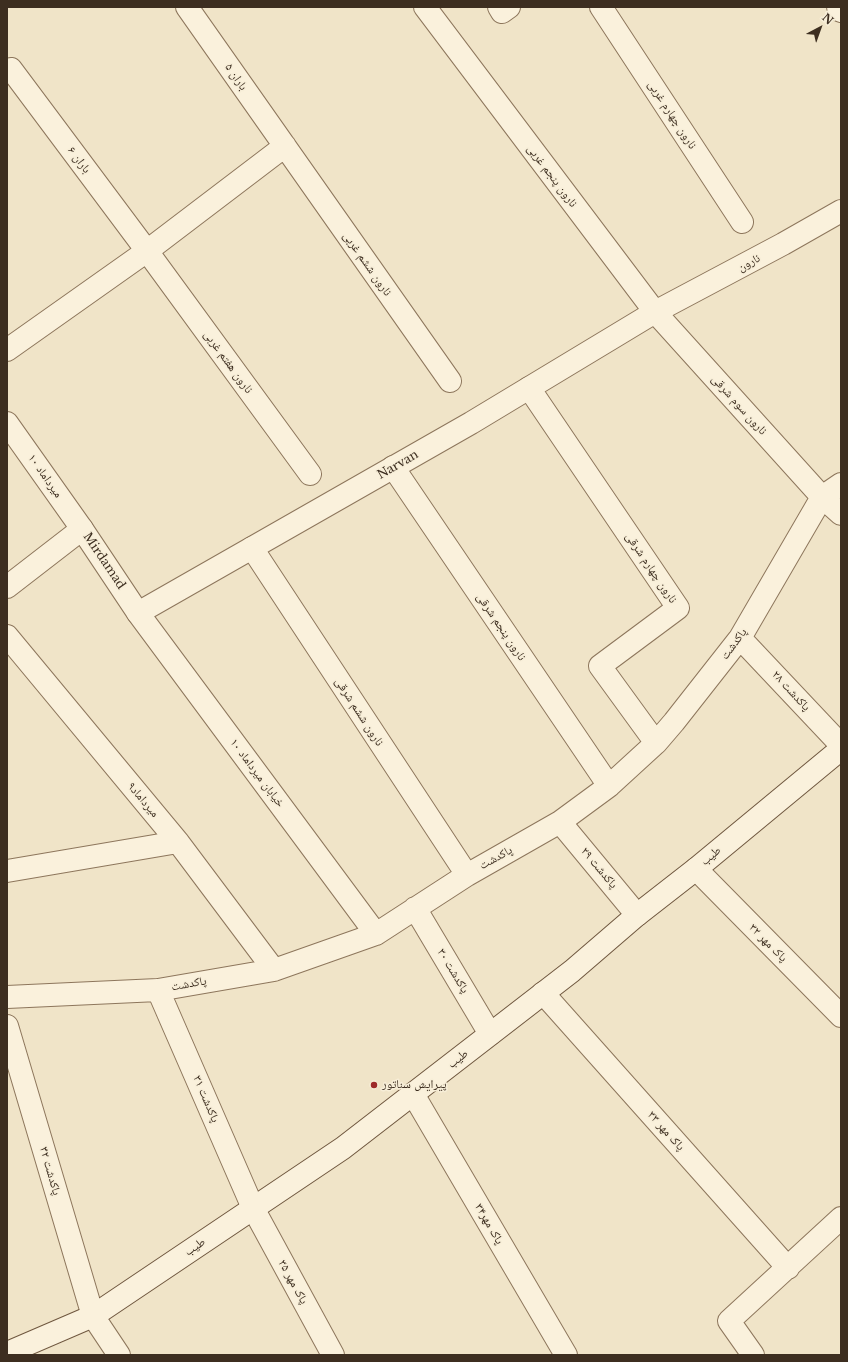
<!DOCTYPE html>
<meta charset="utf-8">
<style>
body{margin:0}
#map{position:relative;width:848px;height:1362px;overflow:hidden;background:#f0e4c8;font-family:"Libre Baskerville",serif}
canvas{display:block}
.frame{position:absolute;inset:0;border:8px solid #3d2e20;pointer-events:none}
.north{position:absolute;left:800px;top:8px;width:40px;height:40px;-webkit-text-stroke:3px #f7eed8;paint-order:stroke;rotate:41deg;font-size:11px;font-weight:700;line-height:16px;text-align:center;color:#3d2e20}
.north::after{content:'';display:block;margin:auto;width:14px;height:18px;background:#3d2e20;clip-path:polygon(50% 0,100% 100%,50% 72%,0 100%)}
</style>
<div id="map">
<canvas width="848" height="1362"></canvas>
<div class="frame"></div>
<div class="north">N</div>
</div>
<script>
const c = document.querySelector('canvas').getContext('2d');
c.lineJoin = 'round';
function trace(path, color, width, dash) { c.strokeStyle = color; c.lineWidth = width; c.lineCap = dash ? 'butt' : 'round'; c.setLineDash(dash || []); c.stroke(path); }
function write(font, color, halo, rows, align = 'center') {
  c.font = font + ' "Libre Baskerville","Noto Naskh Arabic",serif'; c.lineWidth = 3; c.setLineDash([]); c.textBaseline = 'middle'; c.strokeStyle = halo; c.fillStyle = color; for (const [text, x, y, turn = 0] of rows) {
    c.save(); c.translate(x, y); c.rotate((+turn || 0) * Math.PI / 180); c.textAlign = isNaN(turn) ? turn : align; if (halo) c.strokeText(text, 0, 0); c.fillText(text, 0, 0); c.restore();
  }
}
const minor = new Path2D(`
 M187,7L450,381
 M425,7L655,312L822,497L841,514
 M499,7L502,12L509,7
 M601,7L742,222
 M838,7L841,11
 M11,69L147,251L310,474
 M7,350L147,251L285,146
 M529,388L678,608L600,666L656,743
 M7,423L82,529
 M393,467L609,786
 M252,548L467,875
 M138,613L376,934
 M7,636L178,842L274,970
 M740,638L841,745
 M560,822L637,915
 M696,869L841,1016
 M7,871L178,842
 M415,908L490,1034
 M158,990L253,1208L333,1355
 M543,993L788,1268
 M7,997L158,990L274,970L376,934L467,875L560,822L609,786L656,743L674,722L740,638L822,497L841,484
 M7,1026L93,1316L119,1355
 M413,1094L566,1355
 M753,1355L729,1321L841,1218`);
const tertiary = new Path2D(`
 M7,587L82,529L138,613L471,423L655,312L783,244L841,211`);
const secondary = new Path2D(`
 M7,1353L93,1316L343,1148L572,971L637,915L696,869L841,749`);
trace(minor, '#8d765c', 24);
trace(tertiary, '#8d765c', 24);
trace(secondary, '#6f573f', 24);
trace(minor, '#faf1dc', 22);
trace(tertiary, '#faf1dc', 22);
trace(secondary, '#faf1dc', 22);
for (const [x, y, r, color] of [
 [374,1085,4,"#9e2a2b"]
]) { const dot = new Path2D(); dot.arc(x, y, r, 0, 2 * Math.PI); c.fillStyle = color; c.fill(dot); trace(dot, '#f7eed8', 1.5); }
write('12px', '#3d2e20', '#f7eed8', [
 ["باران ۵",236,77,55],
 ["نارون چهارم غربی",672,115,57],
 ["باران ۶",79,160,53],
 ["نارون پنجم غربی",552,176,53],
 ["نارون",749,263,-28],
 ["نارون ششم غربی",367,264,55],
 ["نارون هفتم غربی",228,362,54],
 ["نارون سوم شرقی",739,405,48],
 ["Narvan",398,465,-30],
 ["میرداماد ۱۰",45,476,55],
 ["Mirdamad",104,561,56],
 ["نارون چهارم شرقی",651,568,56],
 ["نارون پنجم شرقی",501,627,56],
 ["پاکدشت",734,644,-54],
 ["پاکدشت ۲۸",791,691,47],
 ["نارون ششم شرقی",359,712,57],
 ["۱۰ خیابان میرداماد",257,773,53],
 ["میرداماد۹",143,800,50],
 ["طیب",711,856,-40],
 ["پاکدشت",496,858,-29],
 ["پاکدشت ۲۹",599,868,50],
 ["پاک مهر ۳۲",768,943,45],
 ["پاکدشت ۳۰",453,971,59],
 ["پاکدشت",189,984,-10],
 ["طیب",458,1059,-38],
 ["پاکدشت ۳۱",206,1099,67],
 ["پاک مهر ۳۳",666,1131,48],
 ["پاکدشت ۳۲",50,1171,74],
 ["پاک مهر۳۴",489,1224,60],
 ["طیب",195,1247,-34],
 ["پاک مهر ۳۵",293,1282,61]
]);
write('12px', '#3d2e20', '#f7eed8', [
 ["پیرایش سناتور",382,1085]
], 'left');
</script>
